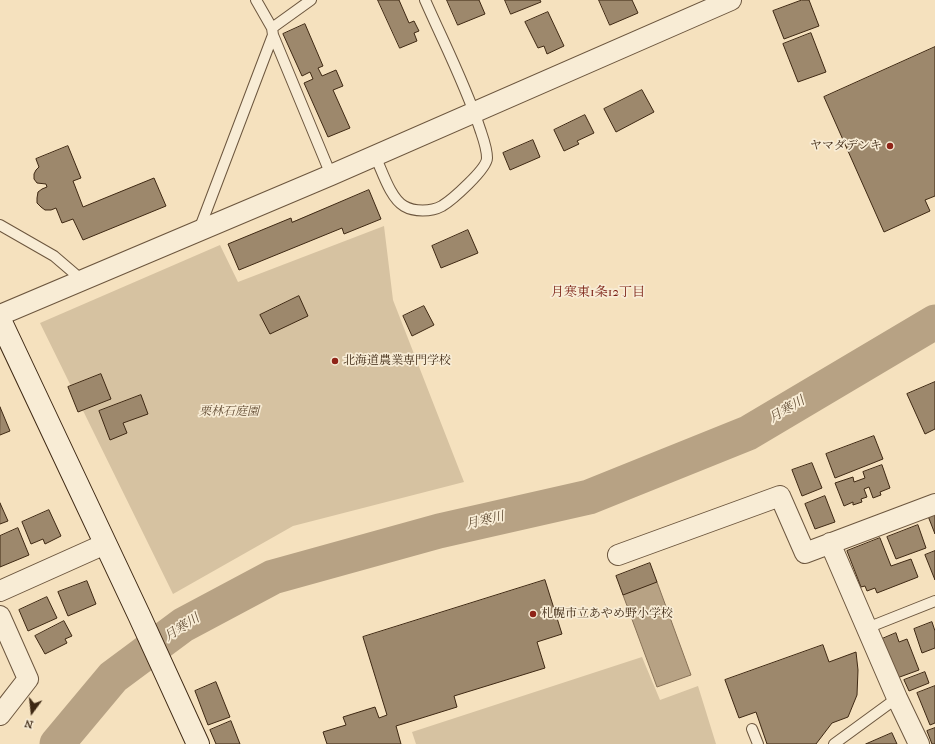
<!DOCTYPE html>
<meta charset="utf-8">
<style>
body{margin:0}
#map{position:relative;width:935px;height:744px;overflow:hidden;background:#f5e1be;font-family:"IM FELL French Canon",serif}
canvas{display:block}
.north{position:absolute;left:12px;top:692px;width:40px;height:40px;-webkit-text-stroke:3px #f8ecd5;paint-order:stroke;rotate:195deg;font-size:11px;font-weight:700;line-height:16px;text-align:center;color:#3e2813}
.north::after{content:'';display:block;margin:auto;width:14px;height:18px;background:#3e2813;clip-path:polygon(50% 0,100% 100%,50% 72%,0 100%)}
</style>
<div id="map">
<canvas width="935" height="744"></canvas>
<div class="north">N</div>
</div>
<script>
const c = document.querySelector('canvas').getContext('2d');
c.lineJoin = 'round';
function fillPath(path, color) { c.fillStyle = color; c.fill(path, 'evenodd'); }
function trace(path, color, width, dash) { c.strokeStyle = color; c.lineWidth = width; c.lineCap = dash ? 'butt' : 'round'; c.setLineDash(dash || []); c.stroke(path); }
function write(font, color, halo, rows, align = 'center') {
  c.font = font + ' "IM FELL French Canon","Noto Serif JP",serif'; c.lineWidth = 3.5; c.setLineDash([]); c.textBaseline = 'middle'; c.strokeStyle = halo; c.fillStyle = color; for (const [text, x, y, turn = 0] of rows) {
    c.save(); c.translate(x, y); c.rotate((+turn || 0) * Math.PI / 180); c.textAlign = isNaN(turn) ? turn : align; if (halo) c.strokeText(text, 0, 0); c.fillText(text, 0, 0); c.restore();
  }
}
fillPath(new Path2D(`
 M384,226L393,300L464,482L293,526L173,594L40,323L220,245L238,282Z
 M642,657L660,700L698,686L716,744H416L412,732Z`), '#d6c2a1');
const water = new Path2D(`
 M657,582L691,675L657,687L623,595Z`);
fillPath(water, '#b7a284');
trace(water, '#877157', 1);
trace(new Path2D(`
 M57,744L113,677L183,625L273,577L439,531L589,497L748,433L935,322`), '#b7a284', 35);
const building = new Path2D(`
 M378,0H399L409,23L414,21L419,31L414,33L417,41L400,48Z
 M447,0H479L485,14L458,25Z
 M505,0H540L541,2L511,14Z
 M599,0H632L638,13L610,25Z
 M802,0H809L819,26L784,39L773,11Z
 M548,12L564,46L547,54L544,46L538,48L525,22Z
 M305,24L323,66L318,68L322,76L336,70L343,86L333,90L350,128L328,137L304,83L313,79L310,72L302,76L283,34Z
 M811,33L826,72L798,82L783,44Z
 M935,47V196L925,200L930,211L884,232L824,97Z
 M642,90L654,112L616,132L604,109Z
 M585,115L594,133L577,141L579,144L564,151L554,130Z
 M533,140L540,157L510,170L503,153Z
 M68,146L81,178L73,181L83,207L154,178L166,206L83,240L73,219L62,223L56,208L51,210H45L41,207L37,203V198L38,192L42,189L47,187L46,184L37,183L34,179V174L36,170L39,167L36,159Z
 M369,190L381,219L344,234L342,228L239,270L228,244L291,218L292,222Z
 M468,230L478,253L441,268L432,246Z
 M299,296L308,316L270,334L260,315Z
 M424,306L434,325L412,336L403,316Z
 M101,374L111,399L78,412L68,387Z
 M935,382V429L925,434L907,394Z
 M141,395L148,414L123,423L127,433L110,440L99,411Z
 M0,407L10,431L0,435Z
 M874,436L883,459L835,478L826,454Z
 M812,463L822,488L802,496L792,470Z
 M882,465L890,488L880,492L881,495L873,498L869,487L864,489L867,497L861,499L862,502L853,505V502L844,506L835,483L853,477L854,482L865,478L863,472Z
 M825,496L835,522L815,529L805,504Z
 M0,503L8,521L0,524Z
 M49,510L61,536L45,544L43,539L31,544L22,522Z
 M935,513V534L928,516Z
 M918,525L926,548L896,559L887,537Z
 M18,528L29,555L0,567V536Z
 M880,538L891,566L911,559L918,577L877,593L875,588L867,591L865,586L861,587L847,551Z
 M935,551V580L925,555Z
 M650,563L657,582L623,595L616,576Z
 M545,580L562,634L537,642L545,668L454,696L457,707L396,726L401,744H327L323,732L346,725L343,717L375,707L379,718L387,715L363,637Z
 M87,581L96,604L68,616L58,592Z
 M47,597L57,618L28,631L19,610Z
 M64,621L72,636L65,639L67,643L45,654L35,636Z
 M932,622L935,631V648L922,653L914,629Z
 M896,633L899,642L907,639L919,670L897,678L882,639Z
 M823,645L829,662L856,652L858,670L857,695L848,717L832,723L816,744H767L756,712L739,718L725,680Z
 M925,672L929,683L909,691L904,680Z
 M216,682L230,717L208,725L195,691Z
 M935,686V723L930,725L917,693Z
 M231,721L240,744H216L210,730Z
 M935,728V744H932L927,731Z
 M892,733L897,744H866Z`);
fillPath(building, '#9d886c');
trace(building, '#3e2813', 1);
const lane = new Path2D(`
 M256,0L272,28L273,35L331,175
 M272,28L311,0
 M375,156C382,170 390,198 404,206C414,212 431,212 442,206C452,200 487,169 487,158C487,148 483,138 480,129C466,86 443,41 425,0
 M0,225L54,256L82,280
 M199,230L273,35
 M867,628L935,601
 M752,729L758,744
 M834,744L897,698`);
const street = new Path2D(`
 M0,315L331,175L731,0
 M830,543L897,698L919,744
 M618,555L780,496L805,553L935,504
 M0,591L105,544
 M0,616L28,679L0,715`);
const secondary = new Path2D(`
 M0,320L139,615L198,744`);
trace(lane, '#6c563e', 12);
trace(street, '#6c563e', 22);
trace(secondary, '#3e2813', 24);
trace(lane, '#f8ecd5', 10);
trace(street, '#f8ecd5', 20);
trace(secondary, '#f8ecd5', 22);
for (const [x, y, r, color] of [
 [890,146,4,"#8f2418"],
 [335,361,4,"#8f2418"],
 [533,614,4,"#8f2418"]
]) { const dot = new Path2D(); dot.arc(x, y, r, 0, 2 * Math.PI); c.fillStyle = color; c.fill(dot); trace(dot, '#f8ecd5', 1.5); }
write('12px', '#3e2813', '#f8ecd5', [
 ["ヤマダデンキ",882,146,"right"],
 ["北海道農業専門学校",343,361],
 ["札幌市立あやめ野小学校",541,614]
], 'left');
write('italic 12px', '#644e36', '#f8ecd5', [
 ["栗林石庭園",229,412]
]);
write('13px', '#7a1f14', '#f8ecd5', [
 ["月寒東1条12丁目",598,293]
]);
write('italic 13px', '#624d35', '#f8ecd5', [
 ["月寒川",787,410,-31],
 ["月寒川",485,521,-13],
 ["月寒川",182,628,-33]
]);
</script>
